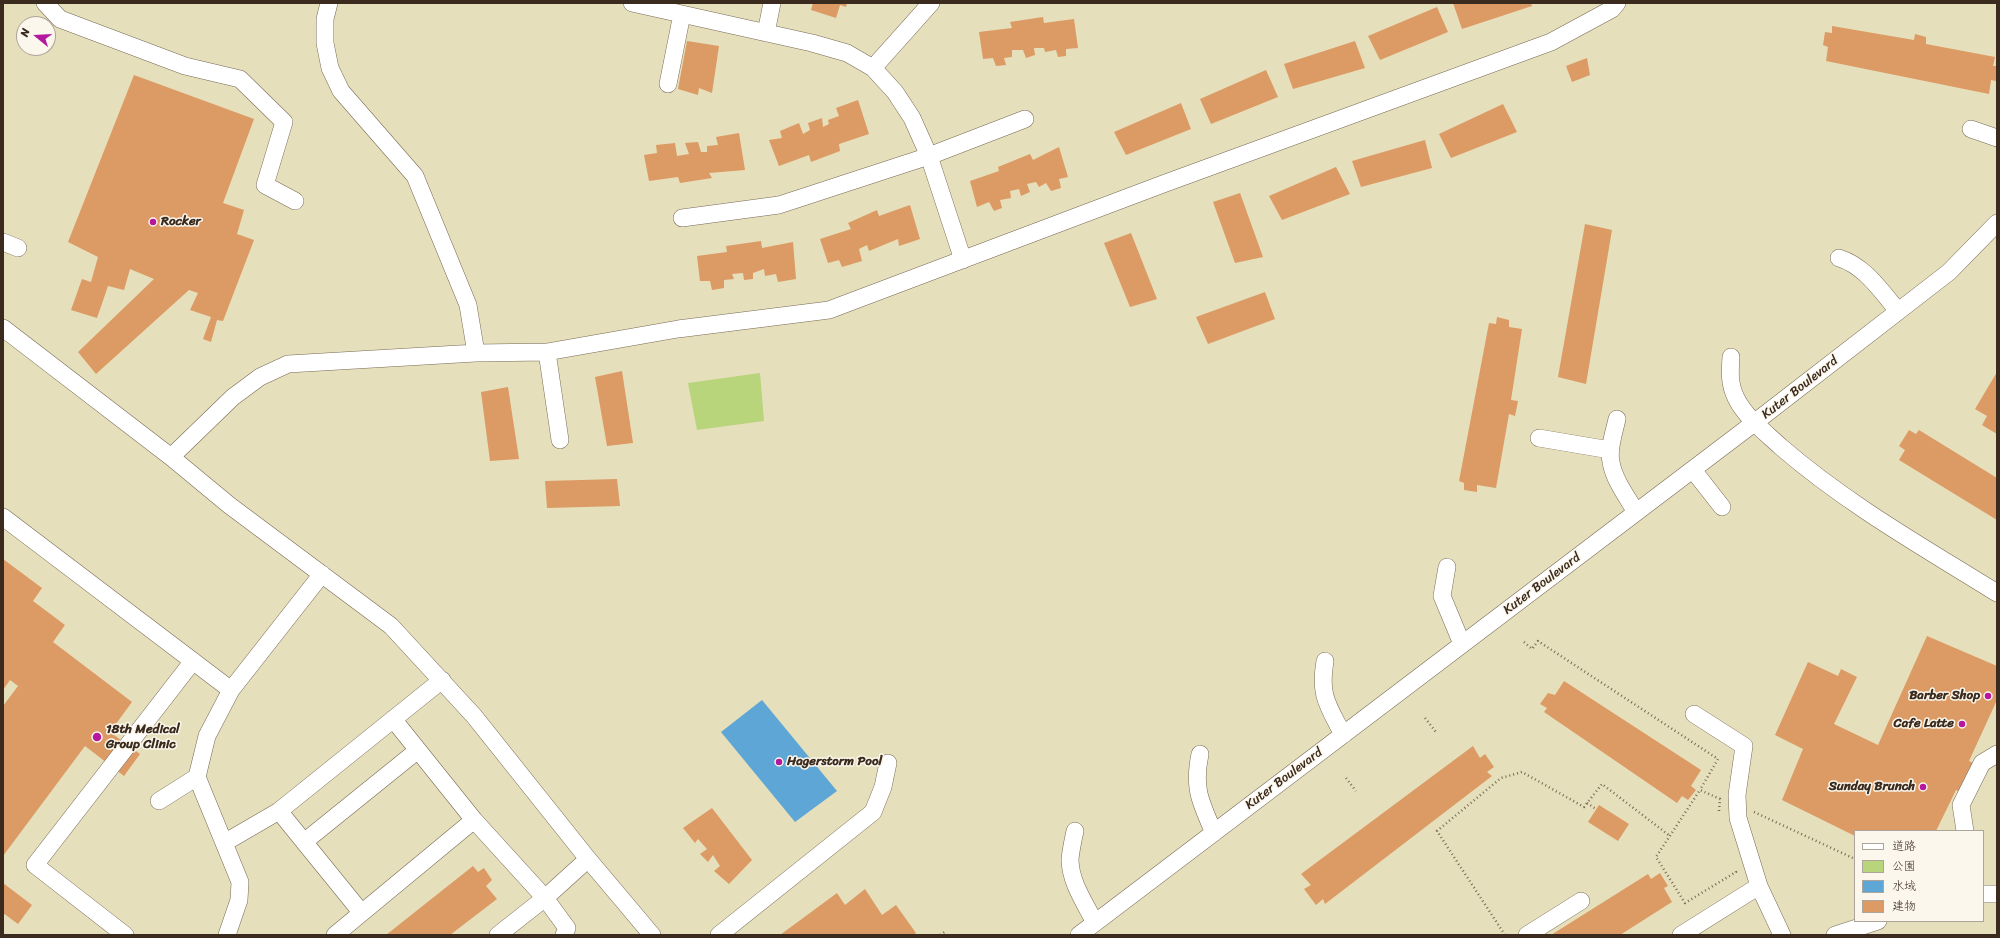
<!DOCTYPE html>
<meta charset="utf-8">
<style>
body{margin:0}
#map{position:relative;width:2000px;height:938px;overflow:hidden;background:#e6dfbb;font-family:Sriracha,"Klee One",sans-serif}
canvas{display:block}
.frame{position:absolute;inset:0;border:4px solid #3b2a1e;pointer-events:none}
.legend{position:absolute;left:1854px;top:830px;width:130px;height:92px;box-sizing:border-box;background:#fbf7ec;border:1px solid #aea59a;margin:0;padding:5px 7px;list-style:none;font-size:12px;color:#3b2a1e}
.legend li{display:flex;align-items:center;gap:8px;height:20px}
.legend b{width:20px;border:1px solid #aea59a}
.north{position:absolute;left:16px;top:16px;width:40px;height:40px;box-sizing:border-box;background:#fbf7ec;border:1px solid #aea59a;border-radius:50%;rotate:288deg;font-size:11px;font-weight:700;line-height:16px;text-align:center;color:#3b2a1e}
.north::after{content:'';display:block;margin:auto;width:14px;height:18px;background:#b5179e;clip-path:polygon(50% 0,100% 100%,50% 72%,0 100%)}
</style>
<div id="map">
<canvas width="2000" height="938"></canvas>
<div class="frame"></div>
<ul class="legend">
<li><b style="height:5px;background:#fff"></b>道路</li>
<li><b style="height:11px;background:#b8d57b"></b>公園</li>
<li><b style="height:11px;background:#5ea6d5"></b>水域</li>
<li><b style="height:11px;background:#dc9a64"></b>建物</li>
</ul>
<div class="north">N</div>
</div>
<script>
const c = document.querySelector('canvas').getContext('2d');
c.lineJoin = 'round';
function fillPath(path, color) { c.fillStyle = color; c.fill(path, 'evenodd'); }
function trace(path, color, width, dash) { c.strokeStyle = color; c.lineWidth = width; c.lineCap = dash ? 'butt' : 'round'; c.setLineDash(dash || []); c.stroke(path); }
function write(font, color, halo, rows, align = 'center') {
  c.font = font + ' Sriracha,sans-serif'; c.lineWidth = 3; c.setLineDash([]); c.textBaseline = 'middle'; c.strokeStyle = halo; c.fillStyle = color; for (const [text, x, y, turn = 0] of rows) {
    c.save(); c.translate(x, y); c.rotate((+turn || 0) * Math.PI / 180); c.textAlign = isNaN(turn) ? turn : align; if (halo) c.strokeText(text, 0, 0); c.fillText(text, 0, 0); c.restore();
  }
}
fillPath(new Path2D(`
 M760,373L764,421L697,430L688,383Z`), '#b8d57b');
fillPath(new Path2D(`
 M762,700L837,791L795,822L721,732Z`), '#5ea6d5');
fillPath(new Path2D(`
 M813,3H847L846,7L840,5L836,18L811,10Z
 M1453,3H1531L1532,6L1462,29Z
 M1437,7L1448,32L1380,60L1368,36Z
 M1043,17L1044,23L1074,19L1078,48L1066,49V56L1058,57L1056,50L1045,52L1044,48H1034L1035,55L1026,58L1023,50H1012V57L1004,58L1006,65L996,66L993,58L983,59L979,32L1012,28L1010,22Z
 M1832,26L1914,40L1915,34L1926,37V44L1995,57L1993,66H1997L1996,81L1991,80L1989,94L1826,61L1828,47L1823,45L1825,32L1832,33Z
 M687,41L719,46L712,93L699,88L698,95L678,89Z
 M1355,41L1365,68L1293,89L1284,64Z
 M1587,58L1590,75L1572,82L1566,66Z
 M1266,70L1278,97L1211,124L1200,99Z
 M134,75L254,119L223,203L244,210L237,234L254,240L223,321L217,320L211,342L203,339L211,317L190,310L198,293L189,290L96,374L78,352L154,279L130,269L124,290L108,286L97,318L71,310L82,279L91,282L98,257L68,242Z
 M858,100L869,134L839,144L840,151L811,162L809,155L779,166L769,140L782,138L780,131L799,123L803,134L810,130L808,123L822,118L823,127L829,124L828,120L839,116L836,108Z
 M1181,103L1191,129L1126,155L1114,132Z
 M1503,104L1517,132L1451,158L1439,134Z
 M739,133L745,170L709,173L712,178L680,183L678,177L649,181L644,155L657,153L656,145L675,143L677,156L689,154L685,143L698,142L701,152H707V146L718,145L716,137Z
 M1425,140L1432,168L1361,187L1352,161Z
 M1059,147L1068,177L1059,179L1061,188L1051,191L1046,183L1039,187L1036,182L1027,184L1030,192L1021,196L1019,189L1010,191L1011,198L1000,200L1002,208L994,211L989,202L977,207L970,181L999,171L998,167L1030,154L1033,160Z
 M1336,167L1350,194L1282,220L1269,196Z
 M1240,193L1263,257L1235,263L1213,202Z
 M910,205L920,239L899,246L898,239L869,251L867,245L859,249L862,261L842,267L839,260L828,263L820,239L851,229L848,223L877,210L879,216Z
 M1585,224L1612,230L1586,384L1558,377Z
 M1131,233L1157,299L1130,307L1104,243Z
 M761,241L762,248L793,242L796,279L778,282L776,274L765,276L764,269L753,273V279L744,280L743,273L732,274L734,279L724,280V288L712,290L710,281H700L697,256L727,252L726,246Z
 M1265,292L1275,319L1208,344L1196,317Z
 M1497,317L1509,320V327L1522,329L1511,400L1518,401L1515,416L1509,414L1496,488L1477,485V492L1464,490V483L1459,481L1489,323L1496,324Z
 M622,371L633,443L607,446L595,377Z
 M1997,372V434L1982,425L1987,416L1975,409Z
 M508,387L519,459L490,461L481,392Z
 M1909,430L1916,434L1919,430L1997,478V520L1899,460L1905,450L1899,446Z
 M617,479L620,506L547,508L545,481Z
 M3,559L42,588L33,601L65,625L53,642L132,702L110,732L140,754L124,776L85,746L3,856V706L18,686L10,680L3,690Z
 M1927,636L1997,666V700L1969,761L1986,769L1972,797L1956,790L1936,831H1855V836L1782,800L1803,749L1775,735L1808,662L1838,676L1841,669L1857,677L1834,724L1878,745Z
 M1564,681L1701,770L1691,786L1696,790L1688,800L1682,796L1677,803L1544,712L1547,708L1540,704L1548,693L1555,695Z
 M1473,746L1480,758L1485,754L1494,767L1487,772L1492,776L1325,904L1323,899L1316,905L1304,889L1311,885L1301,874Z
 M1599,805L1629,824L1618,841L1588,822Z
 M712,808L752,860L729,884L714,871L720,866L713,855L708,862L700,854L707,849L698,839L695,843L683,828Z
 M473,866L478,872L484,868L492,880L486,886L497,899L450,935H386Z
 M1660,873L1668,886L1664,888L1672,902L1620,935H1551L1648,874L1651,879Z
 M3,883L32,905L18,924L3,913Z
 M865,889L882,915L896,905L916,933L913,935H780L837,893L845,905Z`), '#dc9a64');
const minor = new Path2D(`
 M45,3L60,19L185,66L240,79L284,122L265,185L295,201
 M329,3L325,19V43L330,68L341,91L415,176L468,305L476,353
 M632,3L812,43L847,53L873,68L895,92L912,118L929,156L963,260
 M766,33L772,3
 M873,68L931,3
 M668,84L682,14
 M1971,129L1997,138
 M682,218L779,205L929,156L1025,119
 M3,242L18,248
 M1839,258C1865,266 1881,291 1898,311
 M3,328L171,457L229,505L391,626L474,716L588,859L652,935
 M547,352L560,440
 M1731,357C1730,371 1729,384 1736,398C1746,418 1765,432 1781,447C1847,504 1923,547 1997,593
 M1617,419C1614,433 1608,449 1611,462C1614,480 1627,497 1636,512
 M1539,438L1610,450
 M171,457L233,397L260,377L288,364L476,353L547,352L678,329L829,310L1163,184L1551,42L1612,9L1617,3
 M1693,470L1722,507
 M3,517L231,690
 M1447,567L1442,596L1462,644
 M1325,661C1319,696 1328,705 1343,735
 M1694,714L1744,746L1737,795L1738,818L1759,886L1782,935
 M393,719L474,820L545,898L567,928L564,935
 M1200,754C1193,788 1200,801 1214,833
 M159,801L197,777
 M279,811L361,912
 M1075,831C1073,840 1071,850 1070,859C1070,882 1085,903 1095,923
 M1965,831L1961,805L1982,763L1997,754
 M304,842L418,750
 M224,843L279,811L442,680
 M1983,894H1997
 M125,935L35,865L193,661
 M227,935L239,900L240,882L197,777L207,736L231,690L322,574
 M335,935L474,820
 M498,935L545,898L588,859
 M719,935L873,812L883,787L888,763
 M1079,935L1754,423L1949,272L1997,223
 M1527,935L1581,901
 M1681,935L1759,886
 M1835,935L1878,921`);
trace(minor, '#776955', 18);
trace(new Path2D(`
 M1524,642L1532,649L1538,641L1718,759L1700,790
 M1425,718L1436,732
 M1346,778L1356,791
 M1587,803L1596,809
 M1719,811L1720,799L1700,790L1656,857L1685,903L1736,872L1735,869
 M1754,812L1855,859
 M940,935L946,931
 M1505,935L1437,831L1501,778L1522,772L1584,807L1602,784L1670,836`), '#776955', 2.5, [1, 3]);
trace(minor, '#fff', 17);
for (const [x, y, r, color] of [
 [153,222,4,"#b5179e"],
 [1988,696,4,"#b5179e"],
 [1962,724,4,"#b5179e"],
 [97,737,5,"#b5179e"],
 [779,762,4,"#b5179e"],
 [1923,787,4,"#b5179e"]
]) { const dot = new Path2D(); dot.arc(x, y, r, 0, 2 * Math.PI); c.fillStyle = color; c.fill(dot); trace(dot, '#fbf7ec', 1.5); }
write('bold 13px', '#3b2a1e', '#fbf7ec', [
 ["Rocker",161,222],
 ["Barber Shop",1980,696,"right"],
 ["Cafe Latte",1954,724,"right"],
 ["18th Medical",106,730],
 ["Group Clinic",106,745],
 ["Hagerstorm Pool",787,762],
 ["Sunday Brunch",1915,787,"right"]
], 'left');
write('13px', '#3b2a1e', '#fbf7ec', [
 ["Kuter Boulevard",1800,388,-38],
 ["Kuter Boulevard",1542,584,-37],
 ["Kuter Boulevard",1284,779,-37]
]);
</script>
